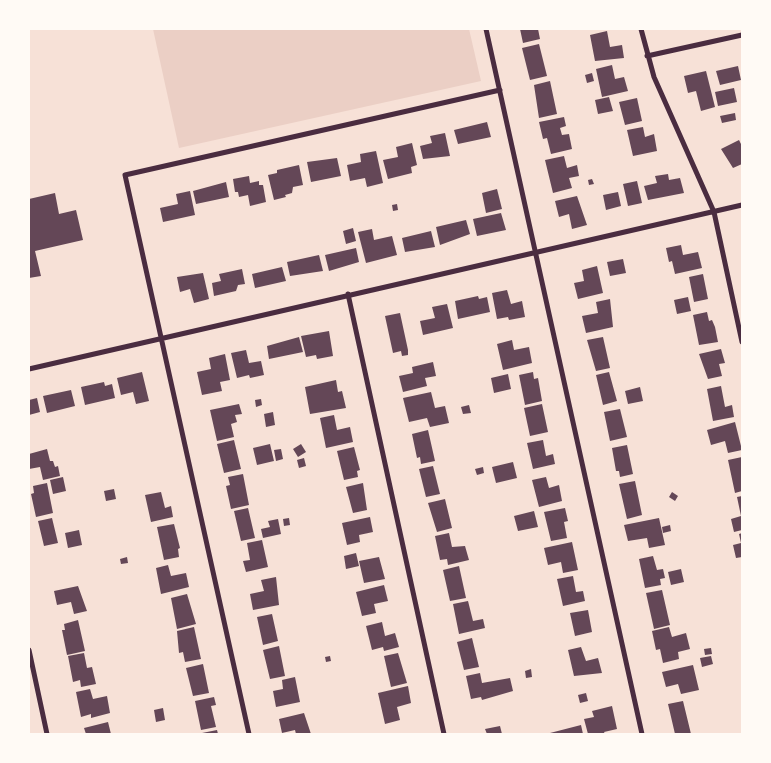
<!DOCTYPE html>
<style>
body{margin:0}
#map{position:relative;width:771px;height:763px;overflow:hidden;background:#f7e1d7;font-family:Merriweather,serif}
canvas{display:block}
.frame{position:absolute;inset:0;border:30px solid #fffaf5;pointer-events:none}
</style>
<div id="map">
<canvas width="771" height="763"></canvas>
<div class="frame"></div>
</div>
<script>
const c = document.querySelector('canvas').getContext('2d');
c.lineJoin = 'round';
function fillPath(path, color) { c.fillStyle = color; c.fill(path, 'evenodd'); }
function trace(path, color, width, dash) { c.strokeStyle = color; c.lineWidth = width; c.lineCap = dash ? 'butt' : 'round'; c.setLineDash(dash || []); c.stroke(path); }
fillPath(new Path2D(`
 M153,29H469L481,81L179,148Z`), '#ebcfc5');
fillPath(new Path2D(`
 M520,29H538L540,39L523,43Z
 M607,31L610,47L622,45L624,58L595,61L590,35Z
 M539,44L547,76L530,80L522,48Z
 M612,65L615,79L624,77L628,91L602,97L596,69Z
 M738,66L741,80L720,85L716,71Z
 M706,71L715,107L701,111L696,91L688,93L684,76Z
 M592,73L594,81L587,83L585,75Z
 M550,81L557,114L539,118L534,85Z
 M734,88L737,102L718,106L715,92Z
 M609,97L613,111L598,114L595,100Z
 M637,98L642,121L625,125L619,102Z
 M735,113L736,120L722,123L720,116Z
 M564,117L566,126L560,128L562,135L569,134L572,149L551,154L547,138L543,139L539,122Z
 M487,122L491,137L458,144L454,130Z
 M643,127L645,137L654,134L657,151L633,156L627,130Z
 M445,133L450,156L423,159L420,146L432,143L430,136Z
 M739,140L742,146V164L733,168L721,149Z
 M412,143L417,165L411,167L412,173L388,179L383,160L398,157L396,147Z
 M376,151L383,183L367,187L365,178L350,181L347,165L361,162L360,154Z
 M564,156L567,168L577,165L579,176L569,178L572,188L553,193L545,160Z
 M337,158L341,176L311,182L307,162Z
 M299,165L303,185L293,187L292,193L285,195L286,197L274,200L268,175L277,173V170Z
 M668,174L669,180L680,178L684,193L648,200L644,186L657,183L655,176Z
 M249,176L250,183L259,181V185H263L266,202L250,206L248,195L239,197L238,192H235L233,179Z
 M592,179L594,184L589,185L588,180Z
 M637,181L642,203L628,206L623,184Z
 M226,182L229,197L196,204L193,191Z
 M497,189L502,209L486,213L482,193Z
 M190,191L195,215L163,222L160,208L178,204L176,194Z
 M618,192L621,206L606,210L603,195Z
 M55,193L59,214L76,210L83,240L35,251L41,276L29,278V199Z
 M577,196L587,225L572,229L569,214L559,217L555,201Z
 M397,204L398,210L393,211L392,205Z
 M501,213L506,230L477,236L473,219Z
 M466,220L470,234L440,245L436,227Z
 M353,228L356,241L346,244L343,231Z
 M372,229L374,240L392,236L397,255L366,263L358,232Z
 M431,231L435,247L405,252L402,238Z
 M681,245L683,255L698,252L702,268L675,274L672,261L669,262L666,248Z
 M356,248L359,262L329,271L325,255Z
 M319,255L323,271L290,276L287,262Z
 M623,259L626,273L610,276L607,262Z
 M597,266L603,293L578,299L574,283L584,281L582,270Z
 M282,267L286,281L255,288L252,274Z
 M242,269L245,284L238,285L236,291L214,296L212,283L221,281L219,274Z
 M203,273L209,299L194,303L190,289L180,292L177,277Z
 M703,274L708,299L694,302L689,277Z
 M507,290L511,304L522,301L525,317L509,320L508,317L497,319L492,293Z
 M478,296L479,299L487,297L490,312L458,319L455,301Z
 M688,297L691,311L677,314L674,300Z
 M610,299L613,327L586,333L582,316L598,313L596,302Z
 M447,304L453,328L423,335L420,321L435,318L432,307Z
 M707,312L709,321L712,320L715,327L718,342L699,345L693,315Z
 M400,313L408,350V355L402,356L401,351L393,353L385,316Z
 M329,331L333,356L317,359L316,355L306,357L301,336Z
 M299,337L303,352L269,359L267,346Z
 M603,337L610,368L596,371L587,340Z
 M512,340L514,350L529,347L532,363L503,370L497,344Z
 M721,349L725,363L719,364L722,376L708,379L699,354Z
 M246,350L249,363L261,361L264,375L250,378L249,375L237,378L231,353Z
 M225,354L230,380L220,382L222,391L202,395L197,372L211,369L209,358Z
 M433,362L436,376L425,378L427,386L403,392L399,376L413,373L412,367Z
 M142,372L149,401L136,404L133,392L121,395L117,378Z
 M533,372L534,379L538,378L542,401L525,405L519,375Z
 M609,372L617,401L603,405L596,375Z
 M508,374L511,389L494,393L491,378Z
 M336,380L338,392L342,391L346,408L310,414L305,387Z
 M104,382L105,386L112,384L115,398L85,405L81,387Z
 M721,386L725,407L732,405L734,417L713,421L707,389Z
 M640,387L643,401L628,404L625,391Z
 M71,390L75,406L47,413L43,396Z
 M431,392L435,408L445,406L449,423L430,427L427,418L409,422L403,398Z
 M37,398L40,412L29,415V400Z
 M261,399L262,405L256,407L255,400Z
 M239,404L242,414L235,415L237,422L231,424L234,437L217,441L210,410Z
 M542,404L548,432L530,436L524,408Z
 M469,405L471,413L463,414L461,407Z
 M620,409L627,437L610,441L604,412Z
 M273,412L275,425L266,427L264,414Z
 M334,415L337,430L350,427L353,442L326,448L320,418Z
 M735,422L742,450L728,453L725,441L711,445L707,430Z
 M428,430L435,461L421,464L420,457L417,458L412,434Z
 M234,440L241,469L224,473L217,444Z
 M543,440L546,456L553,454L555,464L533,469L527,443Z
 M270,444L274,461L257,465L253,448Z
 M301,444L306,452L298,457L293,449Z
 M627,445L633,474L620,477L619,471H616L612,448Z
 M354,447L360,470L357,471L358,477L344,480L337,451Z
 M47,449L50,461H53L55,467L58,466L60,476L43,480L40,467L29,469V454Z
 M281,449L283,459L276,461L274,450Z
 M742,457V491L735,493L728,460Z
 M304,458L306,466L299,468L297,460Z
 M513,462L517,478L496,483L492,467Z
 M433,466L440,494L426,497L419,469Z
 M483,467L484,473L477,475L475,469Z
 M243,474L249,505L231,509L226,486L230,485L228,477Z
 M63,477L66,491L53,494L50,480Z
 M546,477L549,488L559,485L562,501L539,507L532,480Z
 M635,481L642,515L627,519L619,484Z
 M47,483L53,513L36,517L31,494L34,493L33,486Z
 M363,483L367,510L353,513L346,487Z
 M114,489L116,499L106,501L104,491Z
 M161,492L165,508L171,506L173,517L151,522L145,495Z
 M672,492L678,496L675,501L669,497Z
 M742,496V530L734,532L731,519L741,516L737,497Z
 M445,499L452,528L437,532L428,503Z
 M248,508L255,538L241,541L234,511Z
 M565,508L568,521L564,522L567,538L551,541L544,512Z
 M534,511L538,527L518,531L514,516Z
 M370,517L373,532L359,535L360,542L347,545L342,523Z
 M52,518L58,543L44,546L38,521Z
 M289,518L290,525L284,526L283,519Z
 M659,518L665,545L649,548L647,538L628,541L624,525Z
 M278,519L281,534L263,538L261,529L270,527L268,521Z
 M174,524L180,548L178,549L179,557L164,560L157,527Z
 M670,525L671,531L663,533L662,527Z
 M79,530L82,545L68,548L65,533Z
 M449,533L452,547L465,546L469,560L448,565L447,559L440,560L435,536Z
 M742,533V557L736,558L733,545L741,543L739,534Z
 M262,540L268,567L246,572L243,561L250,560L247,543Z
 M572,542L578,570L563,573L561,562L548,565L544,548Z
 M356,553L359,566L346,569L344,556Z
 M653,556L657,570L663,569L665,578L660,579L661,585L645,588L639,559Z
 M127,557L128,563L121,564L120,559Z
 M379,557L385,579L364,583L359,561Z
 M168,565L171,576L186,573L189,587L161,594L156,568Z
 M459,566L466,598L450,601L443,570Z
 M681,569L684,582L671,585L668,572Z
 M573,576L576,592L583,591L585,601L563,606L557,579Z
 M276,577L279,605L253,610L250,594L264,591L261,580Z
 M384,585L388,601L374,604L376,613L362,616L356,592Z
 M78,586L87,611L74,614L71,602L57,605L54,591Z
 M662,590L670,625L654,629L646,593Z
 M187,594L196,624L177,629L171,598Z
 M468,601L473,621L483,619L485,628L459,634L453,604Z
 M588,610L592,632L575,636L570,613Z
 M272,614L278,641L263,645L257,617Z
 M78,620L85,651L67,655L62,630H65L64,624Z
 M382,622L385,636L395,633L399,647L384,651L383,647L372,650L366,626Z
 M194,627L201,659L185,662L183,652L179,653L177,631Z
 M669,627L672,637L686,633L690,649L678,652L679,659L663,663L660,649L656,650L652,631Z
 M472,638L479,667L464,670L457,642Z
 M279,646L285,676L270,679L263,650Z
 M581,647L586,661L598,658L602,673L574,676L568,650Z
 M711,648L712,654L705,655L704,649Z
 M84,653L87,668L92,667L96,684L81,687L80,680L73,682L68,656Z
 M398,653L407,683L391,687L384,656Z
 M330,656L331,661L326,662L325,657Z
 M711,656L713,664L702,667L700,658Z
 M203,664L209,693L193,696L186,668Z
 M693,665L699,690L681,694L678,684L666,687L662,672Z
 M531,669L532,677L526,678L525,671Z
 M480,673L482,683L510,678L513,691L482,700L481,697L471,699L466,676Z
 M295,677L300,702L276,707L273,691L283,689L282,680Z
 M408,686L411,703L397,707L400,720L385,724L378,693Z
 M90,689L93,699L107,696L110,713L91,718V714L81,717L76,692Z
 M586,693L588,701L580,703L578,695Z
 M214,697L216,705L211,706L216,727L201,730L195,701Z
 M683,701L691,734H675L668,704Z
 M612,706L617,729L604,732L605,734H588L584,719L594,717L592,711Z
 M163,708L165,720L156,722L154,710Z
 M304,713L311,734H296L295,730L282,733L279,719Z
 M108,722L111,734H86L84,728Z
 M581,725L583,734H550V733Z
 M500,726L502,734H487L485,729Z
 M217,730L218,734H202V733Z`), '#644757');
trace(new Path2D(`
 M486,29L642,734
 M641,29L654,77L714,212L742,342
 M647,56L742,35
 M348,294L444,734
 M29,369L742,205
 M29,650L47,734
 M249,734L125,175L500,90`), '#4a2c40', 5);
</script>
